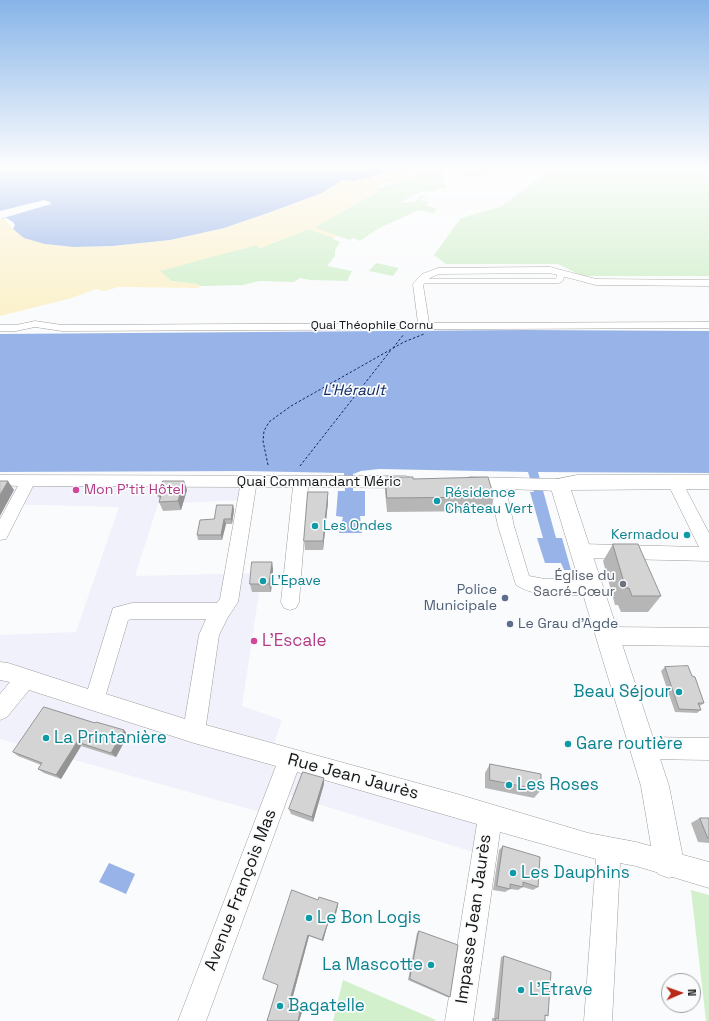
<!DOCTYPE html>
<meta charset="utf-8">
<style>
body{margin:0}
#map{position:relative;width:709px;height:1021px;overflow:hidden;background:#fafbfc;font-family:"Space Grotesk",sans-serif}
canvas{display:block}
.north{position:absolute;left:661px;top:973px;width:40px;height:40px;box-sizing:border-box;background:#fafbfc;border:1px solid #9e9fa0;border-radius:50%;rotate:88deg;font-size:11px;font-weight:700;line-height:16px;text-align:center;color:#151515}
.north::after{content:'';display:block;margin:auto;width:14px;height:18px;background:#b72a17;clip-path:polygon(50% 0,100% 100%,50% 72%,0 100%)}
</style>
<div id="map">
<canvas width="709" height="1021"></canvas>
<div class="north">N</div>
</div>
<script>
const c = document.querySelector('canvas').getContext('2d');
c.lineJoin = 'round';
function fillPath(path, color) { c.fillStyle = color; c.fill(path, 'evenodd'); }
function trace(path, color, width, dash) { c.strokeStyle = color; c.lineWidth = width; c.lineCap = dash ? 'butt' : 'round'; c.setLineDash(dash || []); c.stroke(path); }
function write(font, color, halo, rows, align = 'center') {
  c.font = font + ' "Space Grotesk",sans-serif'; c.lineWidth = 3.5; c.setLineDash([]); c.textBaseline = 'middle'; c.strokeStyle = halo; c.fillStyle = color; for (const [text, x, y, turn = 0] of rows) {
    c.save(); c.translate(x, y); c.rotate((+turn || 0) * Math.PI / 180); c.textAlign = isNaN(turn) ? turn : align; if (halo) c.strokeText(text, 0, 0); c.fillText(text, 0, 0); c.restore();
  }
}
fillPath(new Path2D(`
 M249,481L243,500L158,504L135,576L262,573L242,706L282,720L268,761L478,821L473,852L282,793L274,816L0,739V635L76,632L119,507L0,504V482Z`), '#f0f1fa');
fillPath(new Path2D(`
 M425,167L443,168L444,182L447,189L439,188C432,194 430,191 422,191L403,201V203L415,202L421,195L427,196L420,199L422,201L430,202L425,205L437,209L434,213L419,210L379,228L360,241L353,238L350,240L313,228L379,191L376,189L411,178Z
 M554,167H709V276H582L558,264H446L434,255L461,218L500,207Z
 M484,168L499,171C486,175 474,179 461,174Z
 M309,229L334,238L333,239L340,242L335,250V256L327,266L352,271L347,281L310,280L300,278L294,282L259,281L243,285L201,286L196,284L171,281L159,270L256,245L260,248Z
 M376,263L399,268L393,276L369,271Z
 M691,890L709,895V1021H706Z
 M343,980L436,1020L435,1021H333Z`), '#d2f0cc');
fillPath(new Path2D(`
 M397,167H421L396,183L390,181L378,186L377,189L379,191L314,227L338,236L334,238L309,229L260,248L256,245L160,271L171,281L197,284L201,286L198,288L119,287L104,291L96,289L72,298L0,316V219L4,218L13,229L45,244L74,247L112,246L170,240L224,228L268,213L322,193L342,180C359,183 381,175 397,167Z`), '#fbf1cc');
fillPath(new Path2D(`
 M0,167H397L371,177L354,181L342,180L322,193L268,213L224,228L170,240L112,246L74,247L45,244L24,238L13,229L15,225L13,222L6,218L0,219Z
 M524,330L709,331V473L538,472L556,538H562L571,570H564L561,563H545L537,538H543L530,492H534L528,472L379,469L361,471L353,474V491H365V516H360L362,533H339L343,517L336,516L338,491H345L344,473L245,471L0,472V334Z
 M109,863L135,874L126,894L99,882Z`), '#97b3e7');
fillPath(new Path2D(`
 M44,200L50,202L51,204L0,219V211Z`), '#fafbfc');
trace(new Path2D(`
 M393,348L404,334
 M268,465L263,441L264,431L269,422L291,406L404,342L424,334
 M300,466L391,350`), '#0d2864', 1, [2.5, 2]);
const pedestrian = new Path2D(`
 M558,270H561L565,272L563,281L559,283H420L416,281L420,279H556Z`);
const minor = new Path2D(`
 M550,267L596,279L709,280V286L596,285L550,273L439,274L430,278L423,285L429,323L709,322V328L62,331L35,327L16,331H0V325H16L35,321L62,325L418,323L413,284L422,274L438,268Z
 M0,475L406,476L411,478L414,482L411,486L406,488L308,487L299,602L296,608L290,610L284,608L281,602L293,487H256L238,602L228,617L219,635L206,725L457,794L588,833L636,842L709,862V888L636,866L620,863L612,1021H584L596,859L500,832L473,1021H445L477,824L297,772L206,1021H178L276,766L194,743L29,690L7,717L0,720V694L10,682L0,680V662L8,663L88,689L113,608L132,603H217L220,599L240,487L33,486L6,539L0,540V519L18,486L0,485ZM132,619H206L199,635L185,719L106,694L128,620Z
 M675,476L680,478L709,533V561L581,558L575,556L572,551L575,546L581,544L699,547L667,482L670,478Z
 M470,477L560,479L565,481L568,485L565,489L560,491L506,489L514,526L529,576L545,579H592L598,582L601,587L598,592L592,595C567,595 538,599 516,585L498,526L490,489L465,487L462,483L465,479Z
 M608,627L709,628V646L608,645L601,642L598,636L601,630Z
 M644,737L709,738V760L644,759L636,756L633,748L636,740Z`);
const tertiary = new Path2D(`
 M577,475H709V489L571,490L669,786L684,863L680,874L669,878L658,874L654,863L641,786L550,485L553,480Z`);
trace(pedestrian, '#9d9d9e', 1);
trace(minor, '#9d9d9e', 1);
trace(tertiary, '#9d9d9e', 1);
fillPath(pedestrian, '#fff');
fillPath(minor, '#fff');
fillPath(tertiary, '#fff');
fillPath(new Path2D(`
 M386,477L413,479L494,497L490,511L387,512L385,491Z
 M184,481L187,490L181,510L163,511L159,502L160,500L158,496Z
 M328,502L323,550H305L304,541Z
 M233,505L234,510L232,524H226L222,540H198L197,535L214,519Z
 M613,544L661,596L648,612H621L618,605H615L603,561Z
 M272,562L273,570L271,592H252L250,584Z
 M665,667L692,676L704,703L700,706L701,710L697,713L675,712L661,671Z
 M95,723L124,730L128,735L116,757L81,746L61,779L44,773L38,769L41,765L18,756L13,752Z
 M490,764L541,790L534,798L485,788V773Z
 M324,784L313,822L291,814L289,809Z
 M700,818H709V843L698,842L691,823Z
 M503,846L538,887L533,890L523,887L518,890L510,889L505,892L493,890L499,850Z
 M318,900L338,903V905L334,922L329,920L323,941L309,936L290,1007L302,1012L299,1021H267L278,985Z
 M419,931L450,997H447L408,980L417,933Z
 M504,956L548,1016H545V1021H492V1018H494L501,957Z`), '#b6b6b7');
fillPath(new Path2D(`
 M8,481L14,490L0,516V495Z
 M184,481L187,490L181,510L178,501Z
 M328,492V502L323,550V541Z
 M233,505L234,510L232,524L231,519Z
 M224,519L226,524L222,540L221,535Z
 M272,562L273,570L271,592L269,584Z
 M124,730L128,735L116,757L111,753Z
 M77,742L81,746L61,779L56,775Z
 M324,778V784L313,822L312,817Z
 M338,903V905L334,922L333,920Z
 M329,919V920L323,941L322,940Z
 M308,935L309,936L290,1007L302,1012L299,1021H298L288,1007Z`), '#949495');
const building = new Path2D(`
 M386,477H413V479L488,477L494,497L387,498Z
 M0,481H8L0,495Z
 M163,481H184L178,501L159,502L161,496H158Z
 M308,492H328L323,541H304Z
 M217,505H233L231,519H224L221,535H197L200,520L214,519Z
 M613,544H638L661,596H632L629,588H626Z
 M252,562H272L269,584H250Z
 M688,666L692,676L695,677L704,703H698L701,710L679,709L665,667Z
 M44,707L95,723L96,722L124,730L111,753L77,742L56,775L38,769L42,763L13,752Z
 M490,764L541,774V790L490,780Z
 M303,772L324,778L312,817L289,809Z
 M700,818H709V838H708Z
 M503,846L540,857L538,887L523,882V887L510,884V889L497,886Z
 M292,890L318,900L319,897L338,903L333,920L329,919L322,940L308,935L288,1007L300,1012L298,1021H267L278,985L263,979Z
 M419,931L458,945L450,997L410,979Z
 M504,956L551,972L548,1016L545,1015V1021H495L496,1018L498,1019Z`);
fillPath(building, '#d4d4d5');
trace(building, '#949495', 1);
const sky = c.createLinearGradient(0, 0, 0, 310);
sky.addColorStop(0, '#87b4e8');
sky.addColorStop(0.54, '#fdfdfe');
sky.addColorStop(1, '#fdfdfe00');
c.fillStyle = sky;
c.fillRect(0, 0, 709, 310);
for (const [x, y, r, color] of [
 [76,490,4,"#d1479c"],
 [437,501,4,"#0f9aa8"],
 [315,526,4,"#0f9aa8"],
 [687,535,4,"#0f9aa8"],
 [263,581,4,"#0f9aa8"],
 [623,584,4,"#6b7280"],
 [505,598,4,"#5c6f8a"],
 [510,624,4,"#5c6f8a"],
 [254,641,4,"#d1479c"],
 [679,692,4,"#0f9aa8"],
 [46,738,4,"#0f9aa8"],
 [568,744,4,"#0f9aa8"],
 [509,785,4,"#0f9aa8"],
 [513,873,4,"#0f9aa8"],
 [309,918,4,"#0f9aa8"],
 [431,965,4,"#0f9aa8"],
 [521,990,4,"#0f9aa8"],
 [280,1006,4,"#0f9aa8"]
]) { const dot = new Path2D(); dot.arc(x, y, r, 0, 2 * Math.PI); c.fillStyle = color; c.fill(dot); trace(dot, '#fafbfc', 1.5); }
write('12px', '#151515', '#fafbfc', [
 ["Quai Théophile Cornu",372,326]
]);
write('14px', '#151515', '#fafbfc', [
 ["Quai Commandant Méric",319,482]
]);
write('14px', '#b23c85', '#fafbfc', [
 ["Mon P'tit Hôtel",84,490]
], 'left');
write('14px', '#0d838f', '#fafbfc', [
 ["Résidence",445,493],
 ["Château Vert",445,509],
 ["Les Ondes",323,526],
 ["Kermadou",679,535,"right"],
 ["L'Epave",271,581]
], 'left');
write('14px', '#5b616d', '#fafbfc', [
 ["Église du",615,576],
 ["Sacré-Cœur",615,592]
], 'right');
write('14px', '#4e5e75', '#fafbfc', [
 ["Police",497,590],
 ["Municipale",497,606],
 ["Le Grau d'Agde",518,624,"left"]
], 'right');
write('italic 15px', '#0d2864', '#fafbfc', [
 ["L'Hérault",354,391]
]);
write('17px', '#b23c85', '#fafbfc', [
 ["L'Escale",262,641]
], 'left');
write('17px', '#0d838f', '#fafbfc', [
 ["Beau Séjour",671,692,"right"],
 ["La Printanière",54,738],
 ["Gare routière",576,744],
 ["Les Roses",517,785],
 ["Les Dauphins",521,873],
 ["Le Bon Logis",317,918],
 ["La Mascotte",423,965,"right"],
 ["L'Etrave",529,990],
 ["Bagatelle",288,1006]
], 'left');
write('17px', '#151515', '#fafbfc', [
 ["Rue Jean Jaurès",353,777,15],
 ["Avenue François Mas",241,890,-69],
 ["Impasse Jean Jaurès",474,919,-82]
]);
</script>
